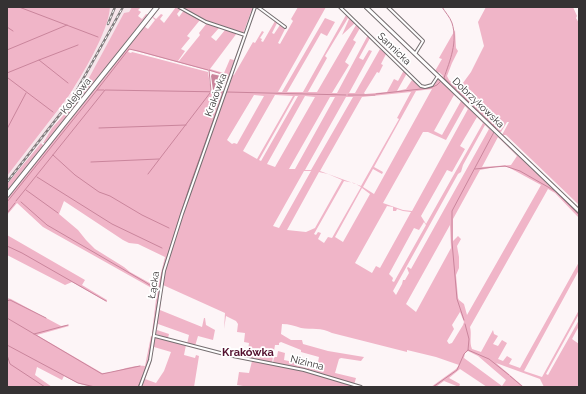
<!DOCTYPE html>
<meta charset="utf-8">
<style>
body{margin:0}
#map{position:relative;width:586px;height:394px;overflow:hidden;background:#fdf5f7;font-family:Raleway,sans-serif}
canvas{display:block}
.frame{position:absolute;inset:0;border:8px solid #353233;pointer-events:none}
</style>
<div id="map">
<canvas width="586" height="394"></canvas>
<div class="frame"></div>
</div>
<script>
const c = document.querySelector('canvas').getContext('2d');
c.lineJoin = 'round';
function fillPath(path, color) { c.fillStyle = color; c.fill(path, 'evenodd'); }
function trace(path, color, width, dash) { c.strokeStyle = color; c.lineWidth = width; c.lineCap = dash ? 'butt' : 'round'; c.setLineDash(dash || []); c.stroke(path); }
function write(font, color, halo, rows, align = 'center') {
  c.font = font + ' Raleway,sans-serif'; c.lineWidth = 3.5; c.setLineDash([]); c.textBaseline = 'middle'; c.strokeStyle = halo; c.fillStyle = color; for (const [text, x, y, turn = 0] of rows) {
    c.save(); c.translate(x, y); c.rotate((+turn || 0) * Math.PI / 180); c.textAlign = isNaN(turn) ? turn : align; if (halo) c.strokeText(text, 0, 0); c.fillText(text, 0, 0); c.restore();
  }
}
fillPath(new Path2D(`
 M110,7H132L129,12L124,14L77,100L58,119L42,143H41L33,151L7,184V176L68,97L74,88L103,33L109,14Z`), '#f6e6eb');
fillPath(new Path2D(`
 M7,7H110C109,31 81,77 68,97L7,176Z
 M132,7H141L138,10L141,12L138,16L142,19L146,14L149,15L52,136L45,143H43L52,128L77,100L124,13L129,12Z
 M176,7L181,9L177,14L179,17L184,10L200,20L187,36L190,38L181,49L185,51L178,61H179L200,35L199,33L207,23L219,28L211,37L216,41L225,30L237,33L210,69L224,73L230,59L234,60L244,36L225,89L229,77L225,75L136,51L130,49L128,52L131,53L132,52L208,72L211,91H223L225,92L185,202L163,271L154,333H152L157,291L43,227L17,203L7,215V198L151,17V18L145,27L148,29L155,20L151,16L156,10L157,11L153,17L156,19L161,14L163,15L160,19L164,23ZM64,201L123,240L129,243L138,244L165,257L159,281L157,282L155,286L130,272L124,267L95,249L86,240L78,230L59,214Z
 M180,7H253L252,13L251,12L243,34L205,20Z
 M298,7H326L278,92H282L325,18L335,22L327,36L321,33L287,92H303L346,15L355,23L342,35L349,19L348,18L325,56L327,58L308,92H317L356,25L360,28L353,40L356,42L345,62L349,65L332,93H337L368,35L370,38L359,58L363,60L369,50L372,51L349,93H355L380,49L386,54L381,64L383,65L379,73L377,72L364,93L365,94L387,92L394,79L398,81L404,70L407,73L397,91L406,89L412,80L413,81L414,80L422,87L432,86L438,78L497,136L500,137L516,154L523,159L579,213V218L555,193L548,189L470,327C472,334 469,342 472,349L481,352L493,330L494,334L498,336L493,344L498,346L502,340L507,343L498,359L503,361L507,356L512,359L509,364L520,368L579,262V270L524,371L542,377L579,310V314L546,374L548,375L579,320V326L572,339L579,344V387H544L540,379L496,363L524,387H487L460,369L449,378L460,384L459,387L444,381L437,386L439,387H431L456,369L459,365L436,357L407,350V352L332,333C321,327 312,330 301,328C295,326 289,324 282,324L281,334L291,340H302L303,344L328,351L364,357L361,361L341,358L339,359L335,373L356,378L354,385L273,363L274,357H277L278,351L285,353L284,360L317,367L319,357L301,352V350L281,342L279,343V345H275L272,363L247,358L249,343L244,342L245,333L237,332L238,324L236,321L226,316L224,329L225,313L163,285L160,310L202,327L204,318H205L206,325L215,330L213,340L198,336L195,346L187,344L189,335L158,324L157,330L169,334L168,338L156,334L164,274L177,232L179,231V227L183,215L231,76L234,75L253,42L255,43L262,31L264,32L260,38L262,39L261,41L263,42L275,21L277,23L272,33L274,34L280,25L285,29L278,43L280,44L293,21L291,19ZM432,89L374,194L363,187L373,169L382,174L383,172L374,167L416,91ZM411,92L397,118L399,119L361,186L320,171L362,97ZM254,95L264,96L237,144L234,143L232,144L227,140ZM275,95L293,96L257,159L243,151ZM454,95L461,101L442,135L434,131ZM295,96H298L261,161L259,160ZM305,96L315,97L275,167L267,164ZM330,97H335L295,169H289ZM346,97H353L311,170H305ZM465,106L468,109L412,211L403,210L383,203L423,132H428L446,140ZM477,117L483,123L426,224L421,216L447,170L452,172L465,149L460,146ZM485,125L489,129L411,269L408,267L407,268L409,273L405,280H403L402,284L396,295L393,291L458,174L461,172L463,165ZM498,137L517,156L511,165L482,167ZM495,167H508L541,185L467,315L464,304L459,300L458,298L456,275L459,268V257L457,246L461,239L458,236L453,241V219L480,170ZM304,171H311L279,228L273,226ZM319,172L328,174L342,180L315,228L306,232L287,230ZM344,181L354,183L361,187L332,238L328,237L324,243L318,239L321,233L318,232L316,235L314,234ZM362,188L370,194L343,242L335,237ZM387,206L393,207V211H396L397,209L403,211L411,212L380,268L376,266L372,273L355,263ZM424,222L426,225L394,282L392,281L393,278L389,274L414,228L419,230ZM450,225L451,248L416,312L406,304ZM460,312L464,322L463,325L452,343L449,344L447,341L454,329L452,325ZM468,351L478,356L506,380L502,386L464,358L465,353Z
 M486,7H573L577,16L576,18L579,23V205L506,135H502L509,122H507L501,132H499L440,76L439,74L442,77L443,76L439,72L437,74L435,71L442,59L439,58L455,30L456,48L458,51L452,63L447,76L449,80L457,87L459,88L460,87L471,72L484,46L478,22Z
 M41,143L44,146L7,193V184Z
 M7,235L85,280L82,285L107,300V302L72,282L65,285L7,255Z
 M7,298L11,299L61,326L68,325L69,326L37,335L102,373C116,373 131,364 145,366L151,336L154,337L150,359L139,387H91L77,383L64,376L62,380L37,367L35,375L52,387H7Z
 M155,337L186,345L184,355L195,358L196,355L199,356L194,387H141L150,364ZM154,347L171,352L164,371L156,383L145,379L150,366Z
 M252,361C286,367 319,374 352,385V387H243V386L237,385L239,372L249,373Z`), '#f0b5c8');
fillPath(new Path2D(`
 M212,74L221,76L222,78H227L222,90H213L211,76Z`), '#ca859c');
trace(new Path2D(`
 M19,7L98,37
 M442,7C445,12 450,17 452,23C458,42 450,60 444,78L496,128
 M7,27L13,31
 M7,50L67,25
 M39,60L78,45
 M7,73L39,60L68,83
 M8,78L53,112
 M104,90H97L129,49L138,51L208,70
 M227,92L346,95
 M376,94L430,88L437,85L441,81
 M348,95H375
 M99,128L186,125
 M7,129L26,93
 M53,155L75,175L99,192L110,196L142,215L169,228
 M91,162L159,159
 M475,169L505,166L520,171L555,191L579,215
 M148,174L210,93L211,91L209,70L228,76L227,83
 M37,177L112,224L162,248
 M26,190L58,213
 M16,201L105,90L224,92
 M7,202L97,90
 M21,202L47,225L145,282L156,289L158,282
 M7,213L15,203
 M7,246L22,253L106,301
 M7,301L10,300L46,318
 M7,318L102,374L140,366
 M464,320L457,299L452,242V211L494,132
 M465,324L469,339L468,350L489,359L509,375
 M153,333L162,273L190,185L223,93
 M34,334L68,325
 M7,345L78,383L95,387
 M7,355L10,364L45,387
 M148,363L152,337
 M510,376L523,387
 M7,386V387
 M138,387L145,371
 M433,387L457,370L464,354L468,350`), '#ca859c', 1);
const minor = new Path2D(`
 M179,7L206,22L245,35
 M258,7L285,27
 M340,7L421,86L425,87L432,85L438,76
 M388,7L423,41L415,54
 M155,336L228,355L304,370L361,387
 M140,387L150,360L164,271L182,214L255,7`);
const secondary = new Path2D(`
 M366,7L579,211`);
const primary = new Path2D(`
 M7,195L157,7`);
trace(minor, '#756e70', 4);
trace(secondary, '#756e70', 5);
trace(primary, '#756e70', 6);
trace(minor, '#fff', 2);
trace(secondary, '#fff', 3);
trace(primary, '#fff', 4);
const rail = new Path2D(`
 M108,24L115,7
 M7,182L72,99L123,7`);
trace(rail, '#817c7d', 2.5);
trace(rail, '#fff', 1, [3]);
write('10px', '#353233', '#fff', [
 ["Sannicka",394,49,44],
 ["Krakówka",216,95,-70],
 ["Kolejowa",76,96,-52],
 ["Dobrzykowska",478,103,44],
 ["Łącka",154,285,-81],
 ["Nizinna",307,363,14]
]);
write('bold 11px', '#53112f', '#fff', [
 ["Krakówka",248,353]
]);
</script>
